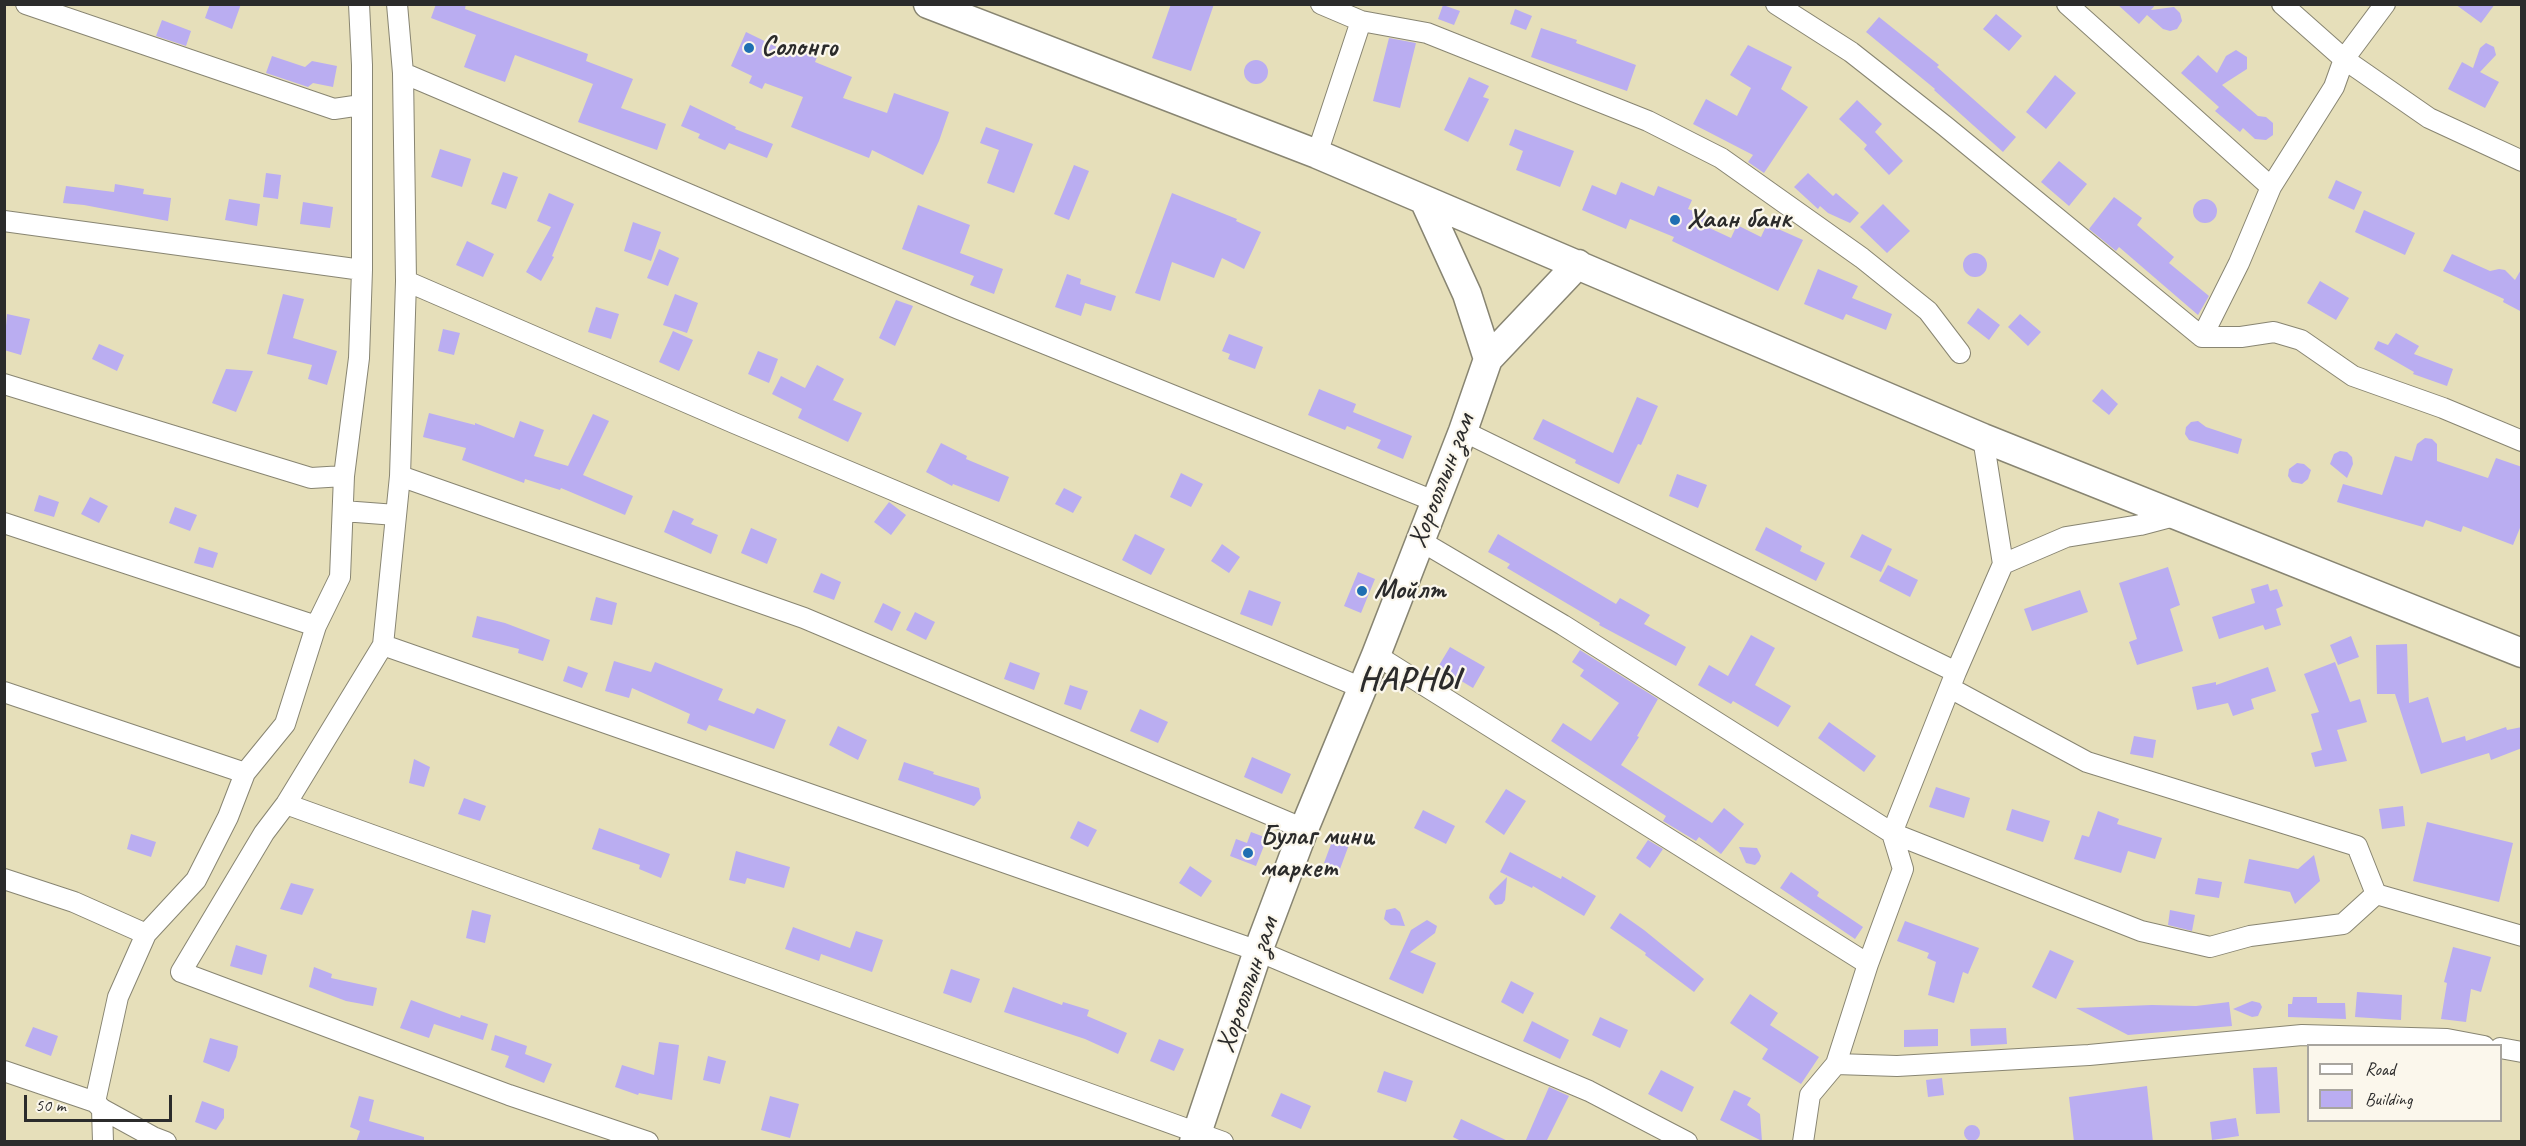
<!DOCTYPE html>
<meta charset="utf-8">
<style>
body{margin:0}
#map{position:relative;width:2526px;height:1146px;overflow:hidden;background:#e6dfba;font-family:Caveat,sans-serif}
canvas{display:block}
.frame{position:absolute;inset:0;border:6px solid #2b2b2b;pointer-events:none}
.legend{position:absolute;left:2307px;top:1044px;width:195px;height:78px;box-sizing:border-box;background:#fbf7ec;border:2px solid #a8a59f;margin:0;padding:8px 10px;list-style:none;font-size:18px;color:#2b2b2b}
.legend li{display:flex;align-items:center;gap:12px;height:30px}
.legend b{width:30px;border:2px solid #a8a59f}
.scale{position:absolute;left:24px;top:1095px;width:148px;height:27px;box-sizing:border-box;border:3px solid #2b2b2b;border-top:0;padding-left:8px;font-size:18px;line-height:21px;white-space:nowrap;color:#2b2b2b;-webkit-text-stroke:4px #fbf7ec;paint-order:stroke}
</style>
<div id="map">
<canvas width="2526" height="1146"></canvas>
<div class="frame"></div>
<ul class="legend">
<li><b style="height:8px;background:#fff"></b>Road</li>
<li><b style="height:16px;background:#baadf1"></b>Building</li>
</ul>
<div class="scale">50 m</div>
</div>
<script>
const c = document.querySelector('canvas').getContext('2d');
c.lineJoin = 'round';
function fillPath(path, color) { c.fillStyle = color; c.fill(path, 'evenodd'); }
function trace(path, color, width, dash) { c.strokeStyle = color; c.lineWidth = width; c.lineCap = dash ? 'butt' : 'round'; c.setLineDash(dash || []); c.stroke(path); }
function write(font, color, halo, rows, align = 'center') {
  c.font = font + ' Caveat,sans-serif'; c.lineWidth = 4.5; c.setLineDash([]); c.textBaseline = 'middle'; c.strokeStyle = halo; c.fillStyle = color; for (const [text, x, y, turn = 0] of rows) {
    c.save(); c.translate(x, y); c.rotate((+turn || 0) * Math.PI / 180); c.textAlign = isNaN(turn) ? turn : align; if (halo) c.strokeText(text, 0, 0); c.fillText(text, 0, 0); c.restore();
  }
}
fillPath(new Path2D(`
 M210,4H241L232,29L205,18Z
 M436,4H466L465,9L588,54L586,61L633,79L621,108L666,124L657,150L578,122L593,84L515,55L505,82L464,67L476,35L431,18Z
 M1171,4H1214L1191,71L1152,58Z
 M2117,4H2156L2151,10L2174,7L2180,13L2182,21L2177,29L2170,31L2163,29L2147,15L2139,24Z
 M2455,4H2495L2481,23Z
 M1443,5L1460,11L1454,25L1438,19Z
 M1515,9L1532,16L1526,30L1510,24Z
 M1996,14L2022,36L2009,51L1983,29Z
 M1879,17L1939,65L1937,67L2016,137L2003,152L1934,90L1935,89L1866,32Z
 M162,20L191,31L186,46L156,36Z
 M1541,28L1577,40L1576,43L1636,65L1627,91L1531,57Z
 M746,32L785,51L787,46L817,57L815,62L852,77L843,98L887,113L894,93L949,112L939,141L923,175L872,150L869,158L791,127L803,97L765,83L762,89L749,83L752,76L731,66Z
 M1389,38L1416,43L1400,108L1373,101Z
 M2486,43L2494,47L2496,55L2480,72L2499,82L2485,108L2448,89L2462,62L2473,68L2480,48Z
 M1748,45L1792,67L1781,89L1808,107L1764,173L1748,162L1753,155L1693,124L1706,99L1737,116L1751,88L1730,75Z
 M2236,50L2247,57V69L2222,85L2258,116L2266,117L2273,123V135L2266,140L2255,139L2243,128L2240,132L2215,111L2219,107L2181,73L2198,55L2217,73L2226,56Z
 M272,56L305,67L312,61L337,66L333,87L313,83L308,87L266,73Z
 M1244 72a12 12 0 1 1 24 0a12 12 0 1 1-24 0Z
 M2055,75L2076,93L2046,129L2026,112Z
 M1469,77L1489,86L1483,97L1489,99L1468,142L1444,130Z
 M1857,100L1882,124L1875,132L1903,161L1889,175L1864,149L1867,145L1839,119Z
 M690,105L736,127L735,129L773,144L767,158L729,143L725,150L698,138L700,134L681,126Z
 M986,127L1033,144L1014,193L987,183L999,150L980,143Z
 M1515,129L1574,151L1560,187L1516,170L1523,151L1509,145Z
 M440,149L471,159L462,187L431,177Z
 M2059,161L2087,184L2069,206L2041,182Z
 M1074,165L1089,171L1069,220L1054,214Z
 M503,172L518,177L506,209L491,204Z
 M266,173L281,175L278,199L263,197Z
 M1808,173L1833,196L1836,193L1859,213L1850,223L1828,213L1820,206L1818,209L1794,187Z
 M2336,180L2362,192L2354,210L2328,198Z
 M1621,182L1654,196L1658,186L1692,200L1688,209L1707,216L1703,225L1731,238L1737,225L1761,237L1767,224L1803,240L1778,291L1672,241L1674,237L1630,219L1626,229L1582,210L1592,185L1616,195Z
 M115,184L144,189L143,194L171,198L168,221L84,205L63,203L66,186L114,192Z
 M549,193L574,204L552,256L554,257L541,281L526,272L551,227L537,221Z
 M1172,193L1237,219L1236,221L1261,232L1244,269L1222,258L1214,278L1172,262L1160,301L1135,293Z
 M2114,197L2142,218L2137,225L2174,257L2169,263L2209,296L2198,315L2119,247L2116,251L2089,229Z
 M2193 211a12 12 0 1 1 24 0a12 12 0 1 1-24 0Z
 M229,199L260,204L257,226L225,220Z
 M303,202L333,207L330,228L300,224Z
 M1883,204L1910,231L1887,253L1860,227Z
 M918,205L970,225L960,253L1003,269L994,294L970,285L974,276L902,249Z
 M2364,210L2415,233L2405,255L2355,232Z
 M633,222L661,232L651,261L624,251Z
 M467,241L494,254L483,277L456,265Z
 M659,249L679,258L668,286L647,278Z
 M1963 265a12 12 0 1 1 24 0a12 12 0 1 1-24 0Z
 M2452,254L2490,271L2499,269L2505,270L2515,280L2522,268V312L2503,302L2504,299L2443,271Z
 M1818,269L1858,286L1852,298L1892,314L1886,330L1846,314L1843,320L1804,304Z
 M1067,274L1081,279L1080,284L1116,296L1111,311L1085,303L1081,316L1055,307Z
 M2320,281L2349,298L2336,320L2307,303Z
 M283,294L304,299L293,338L337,351L327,385L308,379L312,365L267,354Z
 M675,294L698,303L687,333L663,325Z
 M896,300L913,306L895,346L879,338Z
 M596,307L619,314L611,339L588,332Z
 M1978,308L2000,325L1989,340L1967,323Z
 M7,314L30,319L21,355L4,350Z
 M2020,314L2041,332L2028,346L2008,327Z
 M443,329L460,333L454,355L438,351Z
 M673,331L693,340L679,371L659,362Z
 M2396,333L2419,346L2414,354L2453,369L2447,386L2413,374L2414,372L2374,349L2378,341L2388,345Z
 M1229,334L1263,347L1255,369L1228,359L1230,354L1222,351Z
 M99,344L124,355L117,371L92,359Z
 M758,351L778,359L769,383L748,374Z
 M817,365L844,379L833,400L862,413L848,442L798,418L802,409L772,394L781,376L805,388Z
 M226,369L253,371L236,412L212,403Z
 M1319,389L1356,404L1353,412L1412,436L1403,459L1377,448L1381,440L1347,426L1345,430L1308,415Z
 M2102,389L2118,404L2109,415L2092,401Z
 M1637,397L1658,406L1641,445L1638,444L1619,484L1575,463L1576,460L1533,439L1543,419L1613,453Z
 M429,413L475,425V423L514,438L520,421L544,430L534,456L568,466L593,414L609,421L583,475L633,496L625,515L561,488L560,490L525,479L524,483L462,460L466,448L423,437Z
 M2198,421L2206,427L2242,439L2238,454L2189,440L2185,434L2186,427L2191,422Z
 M2425,438L2432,439L2437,444V461L2488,478L2496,458L2522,467V523L2513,545L2463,526L2461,532L2426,520L2423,527L2337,502L2343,484L2382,495L2395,456L2412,461L2417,444Z
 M941,443L967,456L966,459L1009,477L999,502L953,484L952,486L926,472Z
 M2340,451L2347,452L2352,457L2353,464L2347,478L2330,464L2334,454Z
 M2297,463L2304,464L2311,470L2308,479L2302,484L2292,482L2288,476L2289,469Z
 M1181,473L1203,484L1191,507L1170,497Z
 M1677,474L1707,485L1698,508L1669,496Z
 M1064,488L1082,497L1073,513L1055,504Z
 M39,495L59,502L54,517L34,511Z
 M90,497L108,506L99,523L81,514Z
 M889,502L906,515L891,535L874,522Z
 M175,507L197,515L190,531L169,523Z
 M673,510L694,519L691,524L718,535L711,554L664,532Z
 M1766,527L1802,546L1800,551L1825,563L1816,581L1755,550Z
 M751,528L777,539L767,564L741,553Z
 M1135,534L1165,549L1151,575L1122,560Z
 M1498,534L1616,604L1620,598L1650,615L1644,624L1686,647L1676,666L1599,625L1600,623L1507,568L1510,564L1488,552Z
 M1862,534L1892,549L1881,572L1850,557Z
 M1222,544L1240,557L1229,573L1211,561Z
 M199,547L218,553L213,568L194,563Z
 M1888,565L1918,580L1910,597L1879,581Z
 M2168,567L2180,605L2170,609L2183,651L2137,665L2129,642L2137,639L2119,583Z
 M1358,572L1375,579L1361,613L1344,606Z
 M821,573L841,582L834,600L813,592Z
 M2268,584L2270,591L2277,589L2283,606L2276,609L2281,625L2265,630L2263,625L2219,639L2212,617L2255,603L2251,589Z
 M1249,590L1281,602L1272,626L1240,614Z
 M2080,590L2088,612L2032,631L2024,609Z
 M596,597L617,603L612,625L590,620Z
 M883,603L901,612L892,631L874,622Z
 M915,612L935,622L926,640L906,630Z
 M477,616L505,623L550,640L543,661L518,653L519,649L472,637Z
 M1751,635L1775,648L1755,685L1791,706L1778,727L1733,701L1731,704L1698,685L1709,665L1728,676Z
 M2351,636L2359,657L2338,665L2330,645Z
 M2407,644L2409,703L2428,697L2442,743L2465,736L2466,741L2506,727L2507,730L2522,727V748L2491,760L2489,753L2421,774L2395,694H2377L2376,645Z
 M1450,647L1485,667L1473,688L1438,667Z
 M1580,650L1658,699L1637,736L1639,737L1621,765L1712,823L1724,808L1744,824L1721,854L1699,837L1696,841L1663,821L1666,816L1551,741L1563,723L1591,741L1619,703L1580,676L1584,670L1572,662Z
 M614,661L651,672L655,662L723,689L718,700L754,714L757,708L786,720L774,749L709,725L706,731L687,723L690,714L632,688L629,698L605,691Z
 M1010,662L1040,673L1034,690L1004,679Z
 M2335,662L2350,702L2360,699L2367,722L2337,730L2347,761L2315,767L2311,753L2322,750L2311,714L2319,712L2304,674Z
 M568,666L588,673L582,688L563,681Z
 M2268,667L2276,691L2251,699L2254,709L2233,716L2228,703L2197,710L2192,687L2216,682V685Z
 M1070,685L1088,691L1081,710L1064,704Z
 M1140,709L1168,722L1158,743L1130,731Z
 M1829,722L1876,756L1864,772L1818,738Z
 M838,726L867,740L858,760L829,745Z
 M2134,736L2156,740L2153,758L2130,754Z
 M1252,757L1291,774L1282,794L1244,777Z
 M414,759L430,767L424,787L409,783Z
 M904,762L934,772L933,774L979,788L981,798L974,806L898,780Z
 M1936,787L1970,798L1964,818L1929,807Z
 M1506,789L1526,801L1504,835L1485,822Z
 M464,798L486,806L480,821L458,814Z
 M2403,806L2405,826L2382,829L2379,809Z
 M2012,809L2050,821L2043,842L2006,830Z
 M1423,810L1455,826L1446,844L1414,828Z
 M2098,811L2119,819L2117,824L2162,838L2155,859L2128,851L2121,873L2074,859L2082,835L2089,837Z
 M1078,821L1097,830L1088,847L1070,838Z
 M2427,822L2513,843L2499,902L2413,881Z
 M599,828L670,854L661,878L639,869L640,865L592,849Z
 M1251,832L1267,838L1256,866L1230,856L1236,839L1247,843Z
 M131,834L156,842L151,857L127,849Z
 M1334,836L1350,842L1340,869L1324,863Z
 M1648,840L1663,849L1650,868L1636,858Z
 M1739,847L1757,848L1761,856L1759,861L1755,865L1746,863Z
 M736,851L790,867L784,888L747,878L745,884L729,880Z
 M1510,852L1561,879L1562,876L1596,896L1584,916L1533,886L1532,888L1500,872Z
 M2314,855L2320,881L2295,904L2290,892L2244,883L2249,859L2298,869Z
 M1190,866L1212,881L1201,897L1179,883Z
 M1791,872L1819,892L1817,896L1863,927L1855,939L1780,888Z
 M1507,877L1505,900L1502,904L1495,905L1489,898L1490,894Z
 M2198,878L2222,882L2219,898L2195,894Z
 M291,883L314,889L302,915L280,909Z
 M1395,908L1400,912L1405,926L1391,925L1384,919L1386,910Z
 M472,910L491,915L485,943L466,938Z
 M2170,910L2195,915L2192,931L2168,925Z
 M1620,913L1644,930L1704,979L1694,992L1645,955L1646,953L1610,928Z
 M1427,920L1437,926L1435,933L1410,952L1436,963L1423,994L1389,979L1411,930Z
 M1905,921L1979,948L1968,974L1963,972L1954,1003L1928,995L1936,962L1927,958L1929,953L1897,941Z
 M793,927L850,948L856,931L883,940L872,972L821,954L819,961L785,949Z
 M236,945L267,955L262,975L230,966Z
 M2453,947L2491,957L2481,992L2471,989L2466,1022L2441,1019L2447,983L2444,982Z
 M2050,950L2074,961L2056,999L2032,987Z
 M314,967L332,974L331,978L377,988L373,1006L346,1001L309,987Z
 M951,969L980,979L971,1003L943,993Z
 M1511,981L1534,993L1523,1014L1501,1002Z
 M1013,987L1062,1005L1063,1002L1089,1010L1087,1016L1127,1033L1118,1054L1085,1039L1004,1012Z
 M2357,992L2402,995L2401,1020L2355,1017Z
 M1750,994L1778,1013L1770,1025L1819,1057L1801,1084L1762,1059L1768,1049L1730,1023Z
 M2293,997H2317V1003H2345L2346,1019L2288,1017V1004H2292Z
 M411,1000L460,1018L461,1015L488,1024L483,1040L434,1024L429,1038L400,1028Z
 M2252,1001L2260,1003L2262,1007L2258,1016L2252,1017L2233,1009Z
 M2229,1002L2232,1026L2128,1035L2076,1008L2152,1005L2196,1006Z
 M1600,1017L1628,1030L1620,1048L1592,1035Z
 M1532,1021L1569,1040L1560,1059L1523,1041Z
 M33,1027L58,1036L51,1056L25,1046Z
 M2006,1028L2007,1044L1971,1046L1970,1029Z
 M1938,1029V1046L1904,1047V1030Z
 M495,1035L527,1046L525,1054L552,1064L544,1083L505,1067L509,1056L491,1050Z
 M210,1038L238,1046L236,1057L229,1072L203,1062Z
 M1159,1039L1184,1049L1174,1071L1150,1061Z
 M659,1042L679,1045L672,1100L639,1093L638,1095L615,1087L622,1065L654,1075Z
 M708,1056L726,1061L720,1084L703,1080Z
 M2277,1067L2280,1113L2256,1114L2253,1068Z
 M1661,1070L1694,1087L1682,1112L1648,1094Z
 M1384,1071L1413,1081L1406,1102L1377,1092Z
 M1942,1078L1944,1095L1928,1097L1926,1080Z
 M2147,1086L2153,1142H2074L2069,1097Z
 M1549,1087L1569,1096L1546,1142H1525Z
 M1734,1090L1751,1098L1747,1105L1760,1114L1762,1141L1720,1120Z
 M1281,1093L1311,1106L1301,1129L1271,1116Z
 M359,1096L374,1100L369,1121L424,1137V1142H356L360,1131L350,1127Z
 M770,1096L799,1104L790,1138L761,1130Z
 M202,1101L224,1109V1118L216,1130L195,1122Z
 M2236,1118L2239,1136L2212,1140L2210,1122Z
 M1461,1119L1510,1142H1463L1453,1137Z
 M1964 1133a8 8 0 1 1 16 0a8 8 0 1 1-16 0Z`), '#baadf1');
const street = new Path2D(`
 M26,4L334,109L361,105
 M397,4L403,73L406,281L400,476L383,645L286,804L264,833L181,972L509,1095L648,1142
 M1776,4L1851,52L1945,126L2202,337H2241L2274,332L2301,340L2353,376L2443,408L2522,441
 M2067,4L2271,187
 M2282,4L2344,59L2429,118L2522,161
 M1361,21L1427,33L1648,121L1721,158L1862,258L1928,311L1960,353
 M403,73L959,309L1434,501
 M1317,154L1361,21L1321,4
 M4,221L362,270
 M406,281L734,423L1362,688
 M2202,337L2239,263L2271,187L2334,87L2344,59L2385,4
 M4,384L311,478L344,476
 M1463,431L1956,672
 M400,476L804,618L1304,829
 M343,511L396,515
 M4,523L316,626
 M1419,540L1563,625L1892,833L2141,931L2210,947L2250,936L2343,924L2376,894
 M2003,564L2066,537L2140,525L2174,516
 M383,645L1258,951L1589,1091L1687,1142
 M1376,655L1868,964
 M1950,688L2087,762L2357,846L2376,894
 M4,692L245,773
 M286,804L1223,1142
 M4,879L74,902L146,934
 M2376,894L2522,936
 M2500,1048L2522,1052
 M1836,1064L1897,1066L2089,1055L2302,1035L2447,1039L2484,1046
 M4,1071L95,1102
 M102,1109L153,1137L166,1142
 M103,1142L102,1109L95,1102L118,997L146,934L196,880L228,817L245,773L285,724L316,626L340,577L344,476L359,358L362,270V65L359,4
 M1803,1142L1810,1095L1836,1064L1868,964L1903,869L1892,833L1956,672L2003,564L1983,438`);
const secondary = new Path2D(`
 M928,4L1317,154L1983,438L2522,653
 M1425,202L1467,294L1488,359
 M1194,1142L1258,951L1304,829L1376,655L1463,431L1488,359L1578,264`);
trace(street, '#888572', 22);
trace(secondary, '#888572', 31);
trace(street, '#fff', 20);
trace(secondary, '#fff', 28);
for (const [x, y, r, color] of [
 [749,48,6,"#1f6fb2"],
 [1675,220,6,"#1f6fb2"],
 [1362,591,6,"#1f6fb2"],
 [1248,853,6,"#1f6fb2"]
]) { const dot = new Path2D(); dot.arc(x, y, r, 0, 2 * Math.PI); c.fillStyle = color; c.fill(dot); trace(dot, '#fbf7ec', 2); }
write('bold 28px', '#2b2b2b', '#fbf7ec', [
 ["Солонго",761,48],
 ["Хаан банк",1687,220],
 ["Мойлт",1374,591],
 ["Булаг мини",1260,837],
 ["маркет",1260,869]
], 'left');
write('28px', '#2b2b2b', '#fbf7ec', [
 ["Хорооллын зам",1442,481,-69],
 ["Хорооллын зам",1248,985,-71]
]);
c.letterSpacing = '1.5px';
write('bold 34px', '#2b2b2b', '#fbf7ec', [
 ["НАРНЫ",1409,680]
]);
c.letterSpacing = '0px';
</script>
